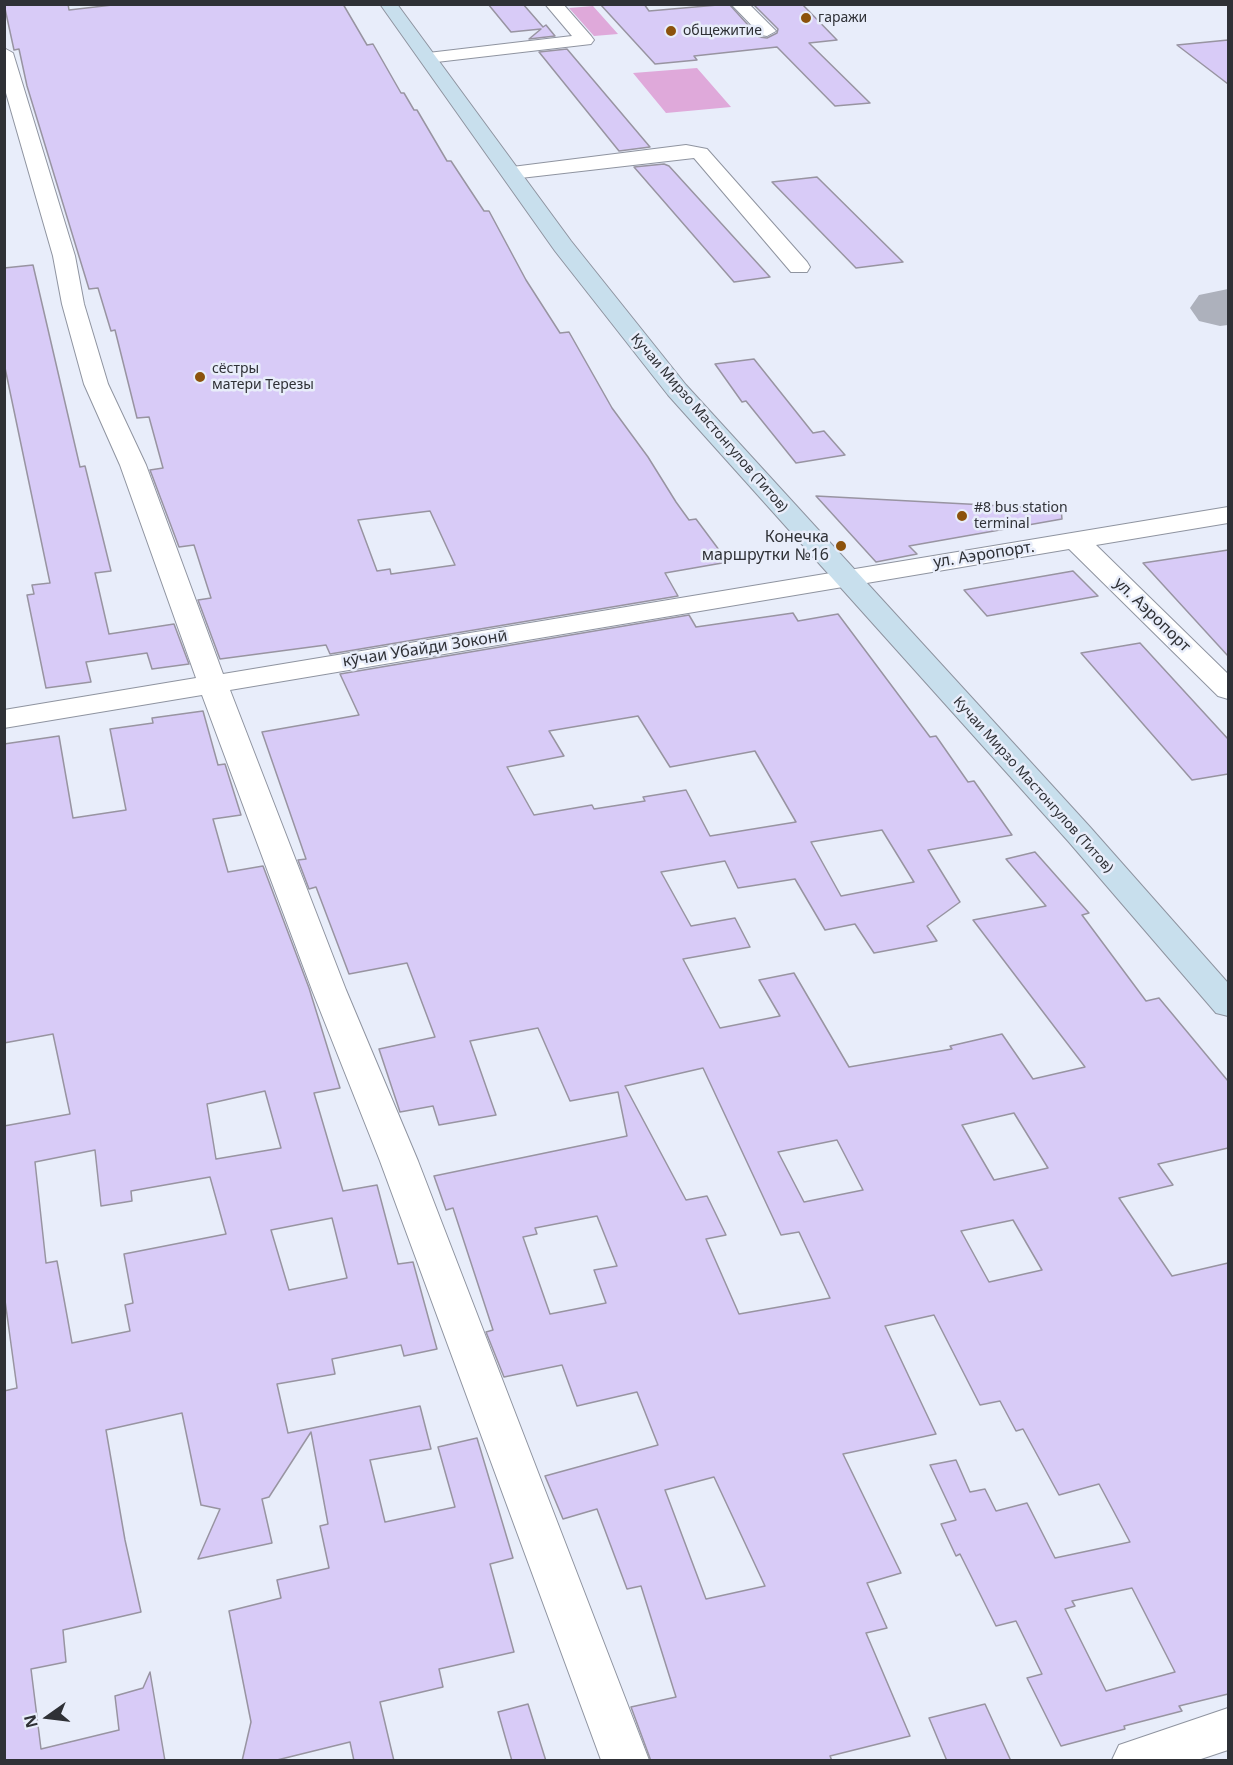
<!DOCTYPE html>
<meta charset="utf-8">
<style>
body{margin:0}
#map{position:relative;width:1233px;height:1765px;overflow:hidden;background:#e8edfa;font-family:"Noto Sans",sans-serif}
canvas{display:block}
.frame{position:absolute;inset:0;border:6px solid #2f3136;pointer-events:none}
.north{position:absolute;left:18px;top:1687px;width:60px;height:60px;-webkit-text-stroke:4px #e8edfa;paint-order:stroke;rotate:256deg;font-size:16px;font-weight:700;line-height:24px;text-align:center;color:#2f3136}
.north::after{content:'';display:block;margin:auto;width:21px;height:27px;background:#2f3136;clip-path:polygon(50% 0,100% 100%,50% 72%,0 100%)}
</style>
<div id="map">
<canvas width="1233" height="1765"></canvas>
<div class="frame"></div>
<div class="north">N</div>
</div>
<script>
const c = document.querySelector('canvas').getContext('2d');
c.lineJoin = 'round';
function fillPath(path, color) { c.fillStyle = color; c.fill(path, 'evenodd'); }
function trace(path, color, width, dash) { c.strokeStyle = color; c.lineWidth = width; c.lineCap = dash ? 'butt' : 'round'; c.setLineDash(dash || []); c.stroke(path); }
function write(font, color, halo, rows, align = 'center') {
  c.font = font + ' "Noto Sans",sans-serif'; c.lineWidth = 5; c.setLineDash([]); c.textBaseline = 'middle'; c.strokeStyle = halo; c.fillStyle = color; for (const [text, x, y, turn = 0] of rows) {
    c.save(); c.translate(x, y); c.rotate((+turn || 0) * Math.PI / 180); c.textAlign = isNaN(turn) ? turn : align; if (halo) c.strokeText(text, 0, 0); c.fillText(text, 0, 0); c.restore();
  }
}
fillPath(new Path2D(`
 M593,6L618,34L594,36L569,8Z
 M697,68L731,107L666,113L633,73Z`), '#dfa9da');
fillPath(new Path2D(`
 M1228,289V325L1220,326L1199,321L1190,308L1199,295Z`), '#adb1bc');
const building = new Path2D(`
 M4,4H68L69,10L121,4H343L367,45L373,44L401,93H404L414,110H417L447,161H451L484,211H489L526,280L560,333L569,332L612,408L648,457L676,502L689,520L696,519L728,562L665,573L678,596L330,654L326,645L220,659L198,600L211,598L194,545L179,547L150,470L163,468L149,417L137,418L115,330L111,331L98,288L89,289L27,86L19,49L14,50ZM430,511L455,565L391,574L390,569L377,571L358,520Z
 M488,4H523L543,27L546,25L555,36L529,39L541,29L511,32Z
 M600,4H644L649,11L729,4L759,37L767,38L777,33L778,29L753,4H802L837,40L809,43L870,103L835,106L777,47L694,56L697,60L655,64Z
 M1228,40V84L1177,45Z
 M567,49L650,147L619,151L539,52Z
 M664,164L669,166L770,277L734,282L634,167Z
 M817,177L903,262L856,268L772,182Z
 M33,265L80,467L85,466L111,571L95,573L109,634L174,624L189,664L152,669L147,653L86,662L91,682L46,688L27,595L34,594L32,585L50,583L4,363V268Z
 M754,359L813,433L824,431L845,455L796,463L746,401L742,402L715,364Z
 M816,496L1061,509L1062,519L909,546L917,554L876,562Z
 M1228,550V656L1143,563Z
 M1073,571L1098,596L987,616L964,590Z
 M793,613L798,621L838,614L930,737L936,736L968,782L974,781L1012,835L928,850L960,902L927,926L937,941L874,953L855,924L825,930L795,879L738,888L725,861L661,872L691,926L735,918L750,947L683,959L720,1028L780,1016L759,980L794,973L849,1067L952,1049L950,1046L1002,1034L1033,1079L1085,1067L973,920L1046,906L1006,859L1035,852L1089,913L1082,915L1146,1001L1159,998L1228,1081V1148L1158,1164L1173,1185L1119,1198L1172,1276L1228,1263V1694L1179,1706L1182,1711L1124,1726L1125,1729L1061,1746L1027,1678L1042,1674L1016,1621L996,1626L960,1554L956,1556L941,1524L956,1520L930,1465L956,1460L970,1492L985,1489L996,1511L1027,1503L1055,1558L1130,1542L1099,1484L1059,1495L1023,1429L1016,1431L1000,1401L980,1405L934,1315L885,1326L936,1434L843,1454L901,1573L867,1583L887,1628L866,1633L910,1736L830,1756L832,1761H651L631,1707L676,1697L641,1586L627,1589L597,1509L563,1519L545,1476L658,1445L637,1392L577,1406L562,1365L504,1377L486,1332L493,1330L453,1208L446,1210L434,1176L627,1136L618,1092L570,1101L538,1028L470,1041L496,1115L439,1125L433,1106L400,1112L379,1049L435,1037L407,963L349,974L316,887L309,889L298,860L306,859L262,732L359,715L340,674L689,615L696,627ZM638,716L670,767L755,751L796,822L710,836L686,790L643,797L645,801L594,809L592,805L534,815L507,767L564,756L549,731ZM882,830L914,882L841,896L811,842ZM703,1068L781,1235L799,1232L830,1298L739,1314L706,1239L726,1235L707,1196L686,1200L625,1086ZM1014,1113L1048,1168L994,1180L962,1125ZM837,1140L863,1190L804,1202L778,1152ZM597,1216L617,1266L594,1270L606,1303L550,1314L523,1237L537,1234L535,1228ZM1013,1220L1042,1270L989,1282L961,1231ZM714,1477L765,1586L706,1599L665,1490ZM1132,1588L1175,1672L1106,1691L1065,1609L1075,1606L1072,1601Z
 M1140,643L1228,739V774L1192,780L1081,653Z
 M203,711L218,765L225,764L241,815L213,819L228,872L263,866L309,988L340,1088L314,1093L343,1191L377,1185L398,1264L413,1262L437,1349L404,1356L401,1345L332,1359L335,1374L277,1384L288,1433L420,1406L431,1449L370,1460L385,1522L455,1507L438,1447L477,1438L513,1558L490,1564L514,1652L439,1669L443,1687L380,1702L394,1761H354L350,1742L273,1761H242L251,1722L229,1611L281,1598L277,1580L329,1568L320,1526L328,1524L311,1432L269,1497L262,1499L272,1543L198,1559L220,1509L201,1505L182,1413L106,1430L125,1540L141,1612L63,1630L66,1662L31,1669L41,1749L119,1730L115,1696L143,1688L150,1672L165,1761H4V1391L17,1388L4,1293V1126L70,1114L53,1034L4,1043V744L59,736L73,818L126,810L110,729L153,723L152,718ZM265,1091L281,1148L216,1159L207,1104ZM95,1150L101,1206L132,1201L131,1191L210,1177L226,1234L124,1254L133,1303L125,1305L130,1331L72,1343L57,1261L46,1263L35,1162ZM332,1218L347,1278L289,1290L271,1230Z
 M528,1704L546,1761H512L498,1712Z
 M985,1704L1011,1761H947L929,1718Z`);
fillPath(building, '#d8cbf7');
trace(building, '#9894a1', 1.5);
const street = new Path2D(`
 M545,4H563L591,36L594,40L591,44L428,63L419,58L428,53L572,36Z
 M731,4H749L776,31L767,36L761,35Z
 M4,48L13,53L75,256L84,304L108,384L146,465L223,674L1228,507V523L1096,545L1228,674V699L1218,696L1069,549L230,690L346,990L418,1161L649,1760H601L380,1161L312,990L202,695L4,728V710L196,678L120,465L84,384L62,304L53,256L4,86Z
 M686,145L707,149L807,262L810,267L807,272H791L694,158L512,179L505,177L502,173L505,169L512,167Z
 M1228,1708V1750L1198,1760H1112L1119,1745Z`);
const secondary = new Path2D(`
 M380,4H397L571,241L686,385L1090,827L1228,983V1016L1216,1013L1068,841L668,395L555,251Z`);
trace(street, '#8f94a0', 2);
trace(secondary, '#8f94a0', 2);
fillPath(street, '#fff');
fillPath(secondary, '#c8dfed');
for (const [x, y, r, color] of [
 [806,18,6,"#8c520c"],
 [671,31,6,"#8c520c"],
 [200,377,6,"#8c520c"],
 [962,516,6,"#8c520c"],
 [841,546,6,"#8c520c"]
]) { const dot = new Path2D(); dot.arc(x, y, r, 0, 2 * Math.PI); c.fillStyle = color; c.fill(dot); trace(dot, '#e8edfa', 2); }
write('14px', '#2f3136', '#e8edfa', [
 ["гаражи",818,18],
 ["общежитие",683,31],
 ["сёстры",212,369],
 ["матери Терезы",212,385],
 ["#8 bus station",974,508],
 ["terminal",974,524]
], 'left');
write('14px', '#2f3136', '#e8edfa', [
 ["Кучаи Мирзо Мастонгулов (Титов)",709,423,49],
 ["Кучаи Мирзо Мастонгулов (Титов)",1033,785,48]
]);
write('16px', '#2f3136', '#e8edfa', [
 ["Конечка",829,537],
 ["маршрутки №16",829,555]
], 'right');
write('16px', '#2f3136', '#e8edfa', [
 ["ул. Аэропорт.",984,555,-9],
 ["ул. Аэропорт",1152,615,44],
 ["кӯчаи Убайди Зоконӣ",425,649,-9]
]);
</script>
